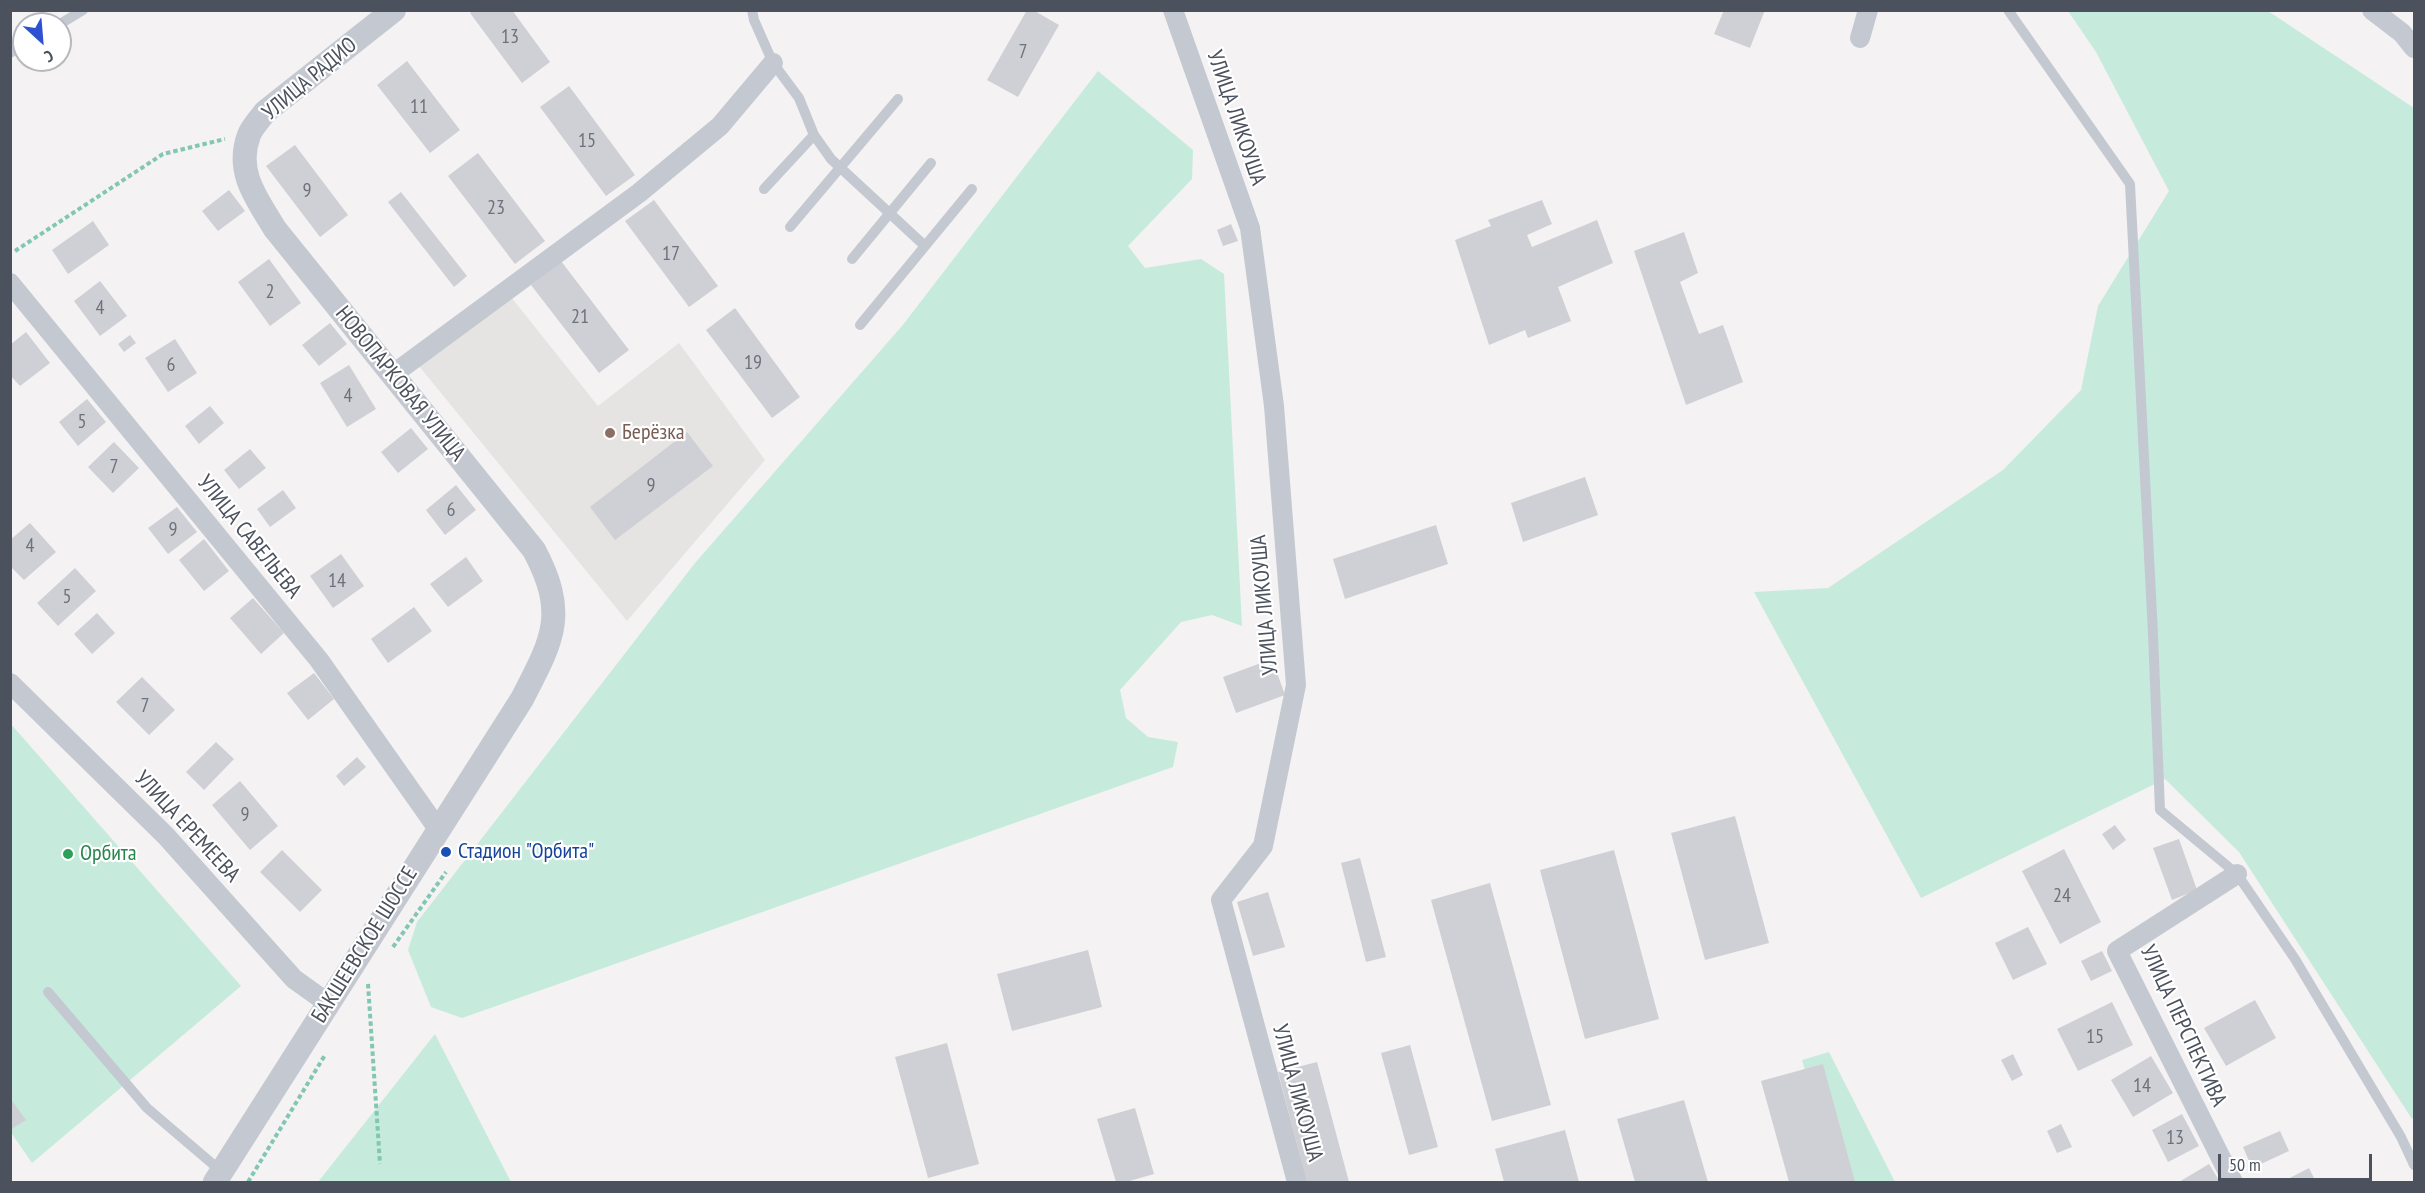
<!DOCTYPE html>
<meta charset="utf-8">
<style>
body{margin:0}
#map{position:relative;width:2425px;height:1193px;overflow:hidden;background:#f4f2f2;font-family:"PT Sans Narrow",sans-serif}
canvas{display:block}
.frame{position:absolute;inset:0;border:12px solid #4b515d;pointer-events:none}
.north{position:absolute;left:12px;top:12px;width:60px;height:60px;box-sizing:border-box;background:#fff;border:2px solid #b7b9be;border-radius:50%;rotate:154deg;font-size:16px;font-weight:700;line-height:24px;text-align:center;color:#4b515d}
.north::after{content:'';display:block;margin:auto;width:21px;height:27px;background:#2e51d1;clip-path:polygon(50% 0,100% 100%,50% 72%,0 100%)}
.scale{position:absolute;left:2218px;top:1154px;width:154px;height:27px;box-sizing:border-box;border:3px solid #4b515d;border-top:0;padding-left:8px;font-size:18px;line-height:21px;white-space:nowrap;color:#4b515d;-webkit-text-stroke:4px #fff;paint-order:stroke}
</style>
<div id="map">
<canvas width="2425" height="1193"></canvas>
<div class="frame"></div>
<div class="north">С</div>
<div class="scale">50 m</div>
</div>
<script>
const c = document.querySelector('canvas').getContext('2d');
c.lineJoin = 'round';
function fillPath(path, color) { c.fillStyle = color; c.fill(path, 'evenodd'); }
function trace(path, color, width, dash) { c.strokeStyle = color; c.lineWidth = width; c.lineCap = dash ? 'butt' : 'round'; c.setLineDash(dash || []); c.stroke(path); }
function write(font, color, halo, rows, align = 'center') {
  c.font = font + ' "PT Sans Narrow",sans-serif'; c.lineWidth = 4.5; c.setLineDash([]); c.textBaseline = 'middle'; c.strokeStyle = halo; c.fillStyle = color; for (const [text, x, y, turn = 0] of rows) {
    c.save(); c.translate(x, y); c.rotate((+turn || 0) * Math.PI / 180); c.textAlign = isNaN(turn) ? turn : align; if (halo) c.strokeText(text, 0, 0); c.fillText(text, 0, 0); c.restore();
  }
}
fillPath(new Path2D(`
 M511,297L598,406L679,343L765,460L627,621L419,366Z`), '#e5e4e3');
fillPath(new Path2D(`
 M2068,11H2268L2414,108V1116L2412,1119L2239,852L2165,779L1921,898L1754,592L1828,588L2003,470L2081,390L2098,306L2169,191L2096,52Z
 M1098,71L1193,150L1192,179L1128,246L1145,268L1201,259L1224,274L1242,626L1212,615L1181,622L1120,690L1126,718L1148,737L1178,742L1173,767L462,1018L431,1007L408,950L417,922L695,563L902,326Z
 M10,723L241,986L32,1163L10,1131Z
 M435,1034L511,1182H318Z
 M1829,1052L1895,1182H1838L1802,1060Z`), '#c6ebdd');
fillPath(new Path2D(`
 M473,10H512L550,62L522,83L470,13Z
 M1027,10H1033L1059,25L1018,97L987,80Z
 M1724,10H1765L1750,48L1714,34Z
 M407,61L460,130L430,153L377,85Z
 M569,86L635,175L606,196L540,107Z
 M295,145L348,215L320,237L266,166Z
 M478,153L545,241L515,264L448,176Z
 M229,190L245,211L218,231L202,211Z
 M401,192L467,276L454,287L388,202Z
 M654,200L718,286L689,307L625,221Z
 M1542,200L1552,224L1527,235L1532,247L1597,220L1613,263L1558,287L1571,321L1528,338L1525,330L1489,345L1455,240L1491,226L1488,220Z
 M93,221L109,245L68,274L52,250Z
 M1231,224L1238,241L1223,246L1217,230Z
 M1684,232L1698,273L1680,282L1699,334L1723,325L1743,382L1686,405L1634,251Z
 M269,259L301,303L270,326L238,282Z
 M561,261L629,350L599,373L531,285Z
 M100,281L127,316L100,336L74,301Z
 M735,308L800,397L772,418L706,330Z
 M330,323L347,344L319,366L302,345Z
 M26,332L50,363L20,386L10,375V345Z
 M130,335L136,343L124,352L118,344Z
 M175,339L197,373L168,392L145,358Z
 M349,365L376,409L347,427L320,383Z
 M87,399L106,422L78,446L59,422Z
 M210,406L224,423L199,444L185,426Z
 M411,428L428,449L398,473L381,452Z
 M687,432L713,466L615,540L590,507Z
 M114,442L139,468L113,493L88,467Z
 M250,449L266,468L239,489L224,470Z
 M1585,477L1598,515L1523,542L1511,503Z
 M456,485L476,510L445,535L426,510Z
 M283,490L296,508L270,527L257,509Z
 M177,507L197,532L168,554L148,528Z
 M30,523L56,552L24,580L10,566V540Z
 M1436,525L1448,564L1345,599L1333,559Z
 M204,539L229,571L204,591L179,560Z
 M341,554L364,586L333,608L310,576Z
 M466,557L483,581L448,607L430,584Z
 M75,568L96,591L58,626L37,603Z
 M253,598L284,633L261,654L230,618Z
 M414,607L432,631L388,663L371,639Z
 M97,613L115,633L92,654L74,634Z
 M1272,659L1285,695L1236,713L1223,677Z
 M314,673L334,699L308,720L287,693Z
 M142,677L175,710L149,735L116,702Z
 M216,742L234,759L204,790L186,772Z
 M357,757L366,767L344,786L336,776Z
 M240,781L278,826L250,850L212,805Z
 M1735,816L1769,943L1705,960L1671,833Z
 M2115,825L2126,840L2113,850L2102,834Z
 M2179,839L2197,890L2172,900L2153,848Z
 M2064,849L2101,922L2060,944L2022,871Z
 M282,850L322,890L300,912L260,872Z
 M1614,850L1659,1019L1585,1039L1540,870Z
 M1360,858L1386,957L1366,962L1341,863Z
 M1490,883L1551,1105L1492,1121L1431,900Z
 M1268,892L1285,947L1253,956L1237,902Z
 M2028,927L2047,964L2013,980L1995,943Z
 M1088,950L1102,1007L1012,1031L997,974Z
 M2102,951L2112,971L2091,981L2081,961Z
 M2255,1000L2276,1038L2226,1066L2204,1028Z
 M2112,1002L2133,1045L2078,1071L2057,1029Z
 M947,1043L979,1164L928,1178L895,1057Z
 M1410,1045L1438,1147L1409,1155L1381,1053Z
 M2013,1054L2023,1075L2012,1081L2001,1060Z
 M2151,1056L2173,1093L2133,1117L2111,1080Z
 M1317,1062L1349,1182H1307L1278,1072Z
 M1823,1064L1855,1182H1789L1761,1081Z
 M10,1098L26,1120L10,1130Z
 M1684,1100L1708,1182H1635L1617,1119Z
 M1135,1108L1154,1174L1126,1182H1116L1097,1119Z
 M2182,1114L2199,1146L2168,1162L2152,1130Z
 M2061,1124L2072,1147L2057,1153L2047,1131Z
 M1565,1130L1579,1182H1504L1495,1149Z
 M2280,1131L2289,1151L2252,1168L2243,1147Z
 M2209,1164L2220,1182H2179Z
 M2309,1168L2316,1182H2282Z`), '#cfd0d5');
trace(new Path2D(`
 M15,251L163,154L225,139
 M393,947L446,872
 M368,984L380,1164
 M248,1182L325,1055`), '#82c6b4', 4, [4.5, 3]);
trace(new Path2D(`
 M752,10L754,20L773,63L799,98L814,135L831,159L925,246
 M2008,10L2130,184L2153,634L2160,810L2237,874L2295,959L2401,1137L2414,1165
 M60,24L83,10
 M10,53L24,45
 M764,189L814,135
 M790,227L898,99
 M852,259L931,163
 M860,325L972,189
 M48,992L147,1108L222,1172`), '#c4c9d1', 10);
trace(new Path2D(`
 M1173,10L1250,228L1274,406L1296,685L1263,846L1221,900L1297,1182
 M2372,10L2402,33L2414,48
 M1860,38L1868,10
 M10,283L319,660L438,829
 M392,375L639,193L720,126L773,63
 M10,683L166,836L294,979L329,1004
 M2233,1182L2117,951L2237,874`), '#c4c9d1', 20);
trace(new Path2D(`
 M215,1182L522,699C553,639 568,614 534,550L275,229C257,199 235,172 249,135C252,127 260,119 265,112L394,10`), '#c4c9d1', 24);
for (const [x, y, r, color] of [
 [610,433,6,"#8d6e63"],
 [446,852,6,"#1a4fb4"],
 [68,854,6,"#2e9e5b"]
]) { const dot = new Path2D(); dot.arc(x, y, r, 0, 2 * Math.PI); c.fillStyle = color; c.fill(dot); trace(dot, '#fff', 2); }
write('20px', '#6c717b', null, [
 ["13",510,37],
 ["7",1023,52],
 ["11",419,107],
 ["15",587,141],
 ["9",307,191],
 ["23",496,208],
 ["17",671,254],
 ["2",270,292],
 ["4",100,308],
 ["21",580,317],
 ["19",753,363],
 ["6",171,365],
 ["4",348,396],
 ["5",82,422],
 ["7",114,467],
 ["9",651,486],
 ["6",451,510],
 ["9",173,530],
 ["4",30,546],
 ["14",337,581],
 ["5",67,597],
 ["7",145,706],
 ["9",245,815],
 ["24",2062,896],
 ["15",2095,1037],
 ["14",2142,1086],
 ["13",2175,1138]
]);
write('22px', '#4b515d', '#fff', [
 ["УЛИЦА РАДИО",310,79,-40],
 ["УЛИЦА ЛИКОУША",1236,118,71],
 ["НОВОПАРКОВАЯ УЛИЦА",400,384,51],
 ["УЛИЦА САВЕЛЬЕВА",249,537,51],
 ["УЛИЦА ЛИКОУША",1265,605,-95],
 ["УЛИЦА ЕРЕМЕЕВА",187,827,47],
 ["БАКШЕЕВСКОЕ ШОССЕ",365,945,-58],
 ["УЛИЦА ПЕРСПЕКТИВА",2183,1026,65],
 ["УЛИЦА ЛИКОУША",1297,1093,75]
]);
write('22px', '#785e54', '#fff', [
 ["Берёзка",622,433]
], 'left');
write('22px', '#164399', '#fff', [
 ["Стадион \"Орбита\"",458,852]
], 'left');
write('22px', '#27864d', '#fff', [
 ["Орбита",80,854]
], 'left');
</script>
